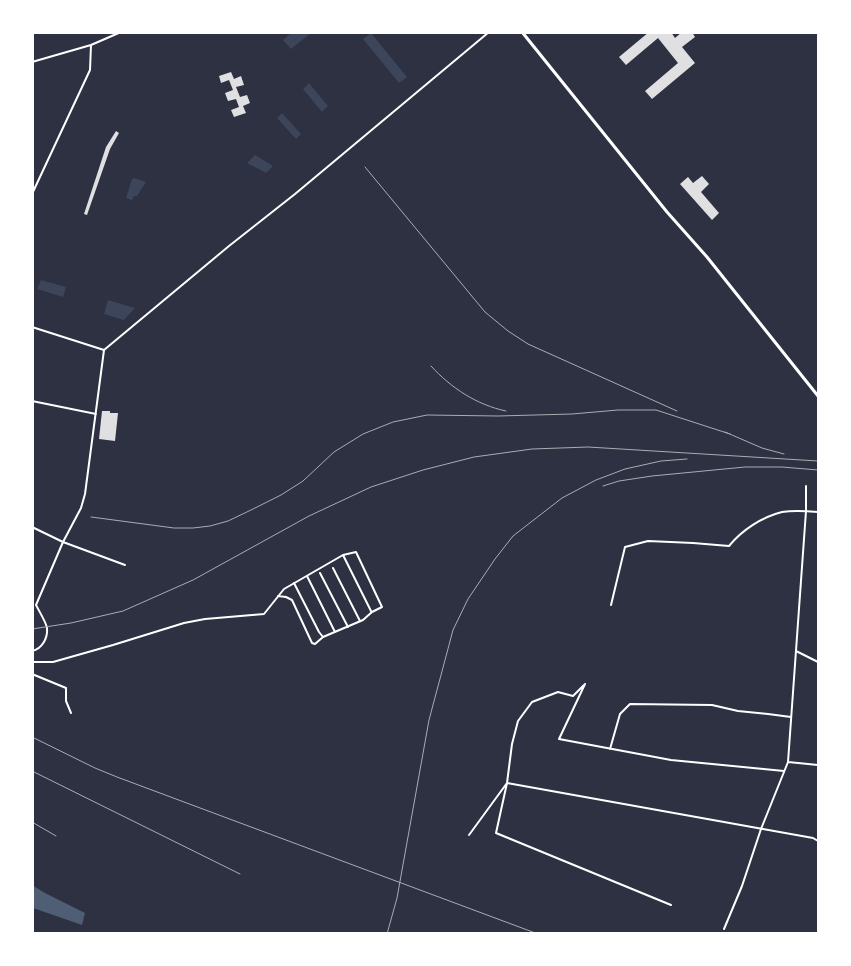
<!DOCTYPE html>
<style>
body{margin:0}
#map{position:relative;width:851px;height:966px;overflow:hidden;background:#2d3142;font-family:Ubuntu,sans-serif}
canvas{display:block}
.frame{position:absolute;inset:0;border:34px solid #fff;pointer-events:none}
</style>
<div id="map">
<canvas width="851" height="966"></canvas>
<div class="frame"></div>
</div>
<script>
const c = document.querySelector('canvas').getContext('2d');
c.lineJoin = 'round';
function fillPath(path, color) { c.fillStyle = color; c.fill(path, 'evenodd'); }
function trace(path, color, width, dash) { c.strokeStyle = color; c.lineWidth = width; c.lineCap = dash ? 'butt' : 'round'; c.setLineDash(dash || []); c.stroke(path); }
fillPath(new Path2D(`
 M291,33V32L311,33L291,49L283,40Z
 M371,33L407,77L399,83L363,39Z
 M309,83L328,106L322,112L303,89Z
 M282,113L301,134L296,139L277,118Z
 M255,155L273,166L266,173L247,163Z
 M135,178L146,182L137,196H134L132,200L126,198L132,179Z
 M41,280L66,287L63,297L37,289Z
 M108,300L135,308L124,320L104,314Z`), '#3c4559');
fillPath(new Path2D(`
 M32,885L45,893L85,913L82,925L33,908Z`), '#4f5d75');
fillPath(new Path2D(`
 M649,32H671L675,38L682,32H692L695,37L682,47L695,63L652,99L645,91L678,63L658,38L626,65L619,57Z
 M231,72L234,79L241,76L244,85L236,87L240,97L247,95L250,103L243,106L246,113L234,117L231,110L239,107L236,99L228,101L225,93L233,90L229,80L221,83L219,76Z
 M116,131L119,133L110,149L87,215L84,214L106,147Z
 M702,176L709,184L701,192L719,213L712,220L680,184L688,177L693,183Z
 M102,411H110V413H118L115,441L99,439Z`), '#e0e0e3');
trace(new Path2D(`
 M32,62L91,45L121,32
 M32,194L90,70L91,45
 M32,327L104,350
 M104,350L229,246L295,194L489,32
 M32,401L96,414
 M32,527L63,542L125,565
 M343,555L371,611
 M333,568L360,621
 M320,573L348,627
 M307,576L335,632
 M278,596L286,597L292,600L312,643L315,644L323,637
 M36,605L63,542L81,508L85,494L104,350
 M611,605L625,547L648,541L693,543L729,546C742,530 762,517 782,512C794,510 807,511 818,512
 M32,651C42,649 48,638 47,628C46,622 39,611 36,605
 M796,651L818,662
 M32,662H53L113,645L184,623L205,619L264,614L284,589L343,555L356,552L382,607L372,612L363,620L323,637L319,632L294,583
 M32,674L66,688V701L71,713
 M585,684L559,739L671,760L784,771
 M610,749L620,714L630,704L712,705L738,711L768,714L791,717
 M788,762L818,765
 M469,835L507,783L512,744L518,721L532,702L558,692L573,696L584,685
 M671,905L496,833L507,783L813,838L818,841
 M724,929L742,886L761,829L788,762L806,511V486`), '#fff', 2);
trace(new Path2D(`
 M522,32L667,212L707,257L818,396`), '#fff', 3);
trace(new Path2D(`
 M365,167L485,312L508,331L528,344L677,411
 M431,366C451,388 477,405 506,411
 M725,432L762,448L784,454
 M603,486L619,481L652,476L745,467H782L818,470
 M91,517L174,528H193L210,526L228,521L251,510L281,495L303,481L334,452L363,434L393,422L427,415L498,416L572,414L618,410H656L730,434
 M32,629L71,623L123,611L193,580L309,516L371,487L423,470L474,457L532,449L588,447L818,461
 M32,737L95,768L117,777L538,934
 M32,771L240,874
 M32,822L56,836
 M387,934L397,898L429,720L453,630L468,599L495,559L513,536L562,498L596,480L625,469L661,461L687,459`), '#abadb3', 1);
</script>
